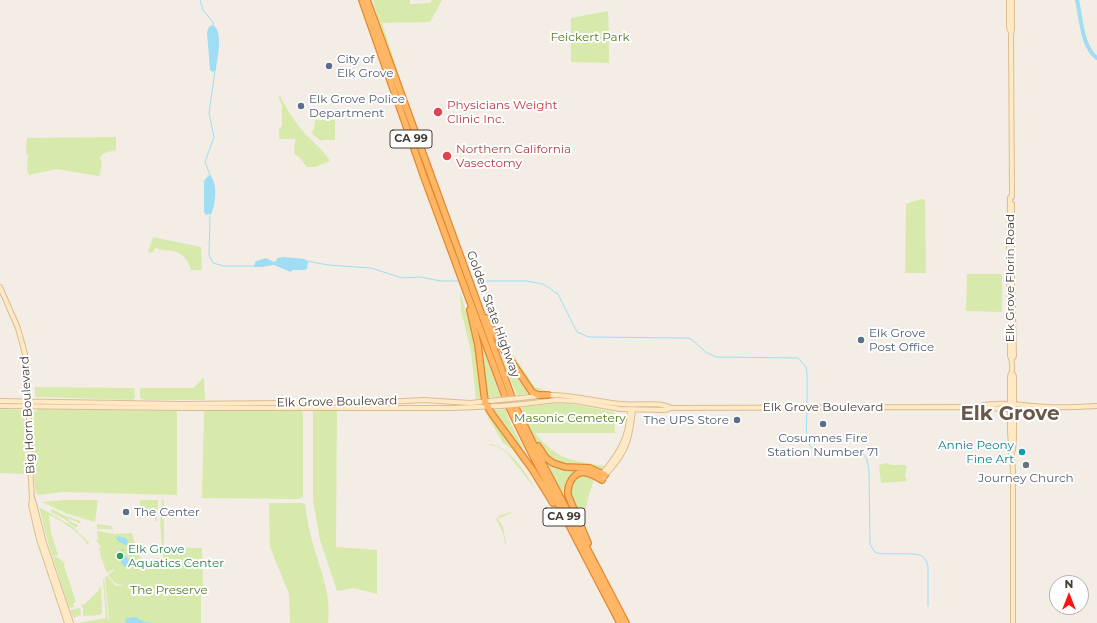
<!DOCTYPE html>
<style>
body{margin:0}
#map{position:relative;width:1097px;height:623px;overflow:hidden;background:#f3ede5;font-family:Montserrat,sans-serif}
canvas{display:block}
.north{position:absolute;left:1049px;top:575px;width:40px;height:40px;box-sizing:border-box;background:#fff;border:1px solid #b5b1ae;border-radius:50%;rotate:0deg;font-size:11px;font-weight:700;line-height:16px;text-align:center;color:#463d35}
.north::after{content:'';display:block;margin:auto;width:14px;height:18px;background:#ff1311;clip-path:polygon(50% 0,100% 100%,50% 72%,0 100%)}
</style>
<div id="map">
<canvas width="1097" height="623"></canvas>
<div class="north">N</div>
</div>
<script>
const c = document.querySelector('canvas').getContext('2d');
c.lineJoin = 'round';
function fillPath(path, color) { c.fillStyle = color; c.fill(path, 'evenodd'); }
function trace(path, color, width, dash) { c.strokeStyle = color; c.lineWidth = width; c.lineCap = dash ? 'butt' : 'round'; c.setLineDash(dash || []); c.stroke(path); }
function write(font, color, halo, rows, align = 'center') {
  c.font = font + ' Montserrat,sans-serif'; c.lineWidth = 4; c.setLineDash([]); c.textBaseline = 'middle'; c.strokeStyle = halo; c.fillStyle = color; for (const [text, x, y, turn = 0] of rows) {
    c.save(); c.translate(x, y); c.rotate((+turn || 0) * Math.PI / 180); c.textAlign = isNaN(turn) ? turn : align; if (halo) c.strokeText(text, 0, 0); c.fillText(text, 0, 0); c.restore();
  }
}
fillPath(new Path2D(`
 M373,0H410V4L430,3L432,0H442L430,22L382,23L407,100L379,24Z
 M608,11L609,33V63L571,62V18Z
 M280,96C286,107 292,118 300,128C310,140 322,148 330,161L315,167H307L299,157L294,154L295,139H279V129L282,126V105L278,97Z
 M315,120H335V140H323L321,141L311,133L314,129Z
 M116,137V150C110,152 102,152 100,158L102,162L100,175L98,176L56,169L29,175L27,169L28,156L26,152L27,138Z
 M921,199L925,200L926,273H905L906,204Z
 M153,237L201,247L202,270H191C189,261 182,252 172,251C166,250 162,251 157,248L154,249L153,252L148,253Z
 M967,274H1002V312L966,311Z
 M460,292L474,337L480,393V398L476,400L471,351L461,310Z
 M496,329L534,386L548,392L533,391L502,345Z
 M483,348L500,397H488L481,349Z
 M504,357L524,388L530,392L527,394L517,395L501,358Z
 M203,378H204L205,400H144L140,398V388H193Z
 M35,387L134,388L135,398L132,400L37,397L35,395Z
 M557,403L572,404L614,412L615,433H535C558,461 571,460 605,466L601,470L591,465L569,464L567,465C564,464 560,464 557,463C540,456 527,423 521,407Z
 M0,409L22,410L24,412L26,474L0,473Z
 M38,409L177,411V495L63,492L38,495L36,492L35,489L33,455L34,412Z
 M505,409L511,424L529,459L527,460L493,412L495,410Z
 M484,410L487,412L493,422L495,423L523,462L522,463L512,449L503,443Z
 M204,411H302L303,415V497L298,499L202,498Z
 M313,411H337L336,547L377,550V594L354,588L337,591L320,540L313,501Z
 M489,444C512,446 528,478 540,495L507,453L498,447L489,445Z
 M886,463L892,465H905L907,467L905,475L907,481L881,483L879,465Z
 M550,464L560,469H574V472L566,481L564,492L562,494L548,465Z
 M583,475L593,477L594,480C586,504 582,515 589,541L570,493C570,484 574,478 583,475Z
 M64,500H98L95,522L68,514L42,502Z
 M140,500H158L157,521H155V517L141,518L139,520Z
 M162,500H164V547L202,548L203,586H201V623H78L106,618L103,580L104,578L108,620L97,621L109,620L105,577L107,576L115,585L120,586L124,585C116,585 113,582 108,575L114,570L113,569L107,573L101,558L99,548L101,547L96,540L98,539L97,531L114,534L132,533C135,545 138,556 146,566L143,561L145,559L146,561L163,557L160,524Z
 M269,503H302L305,504C307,518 309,531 313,544C320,569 332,596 328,623H290L289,594L270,547Z
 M39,507L72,526L89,543L88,545C80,533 63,521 49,515L51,532L58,555L56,556L51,554Z
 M52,509L65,516L64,515L80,521L81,524L66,517L71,521L66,520L78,525L76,528L63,518L51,512Z
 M511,512V513L498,519L503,527L506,544H505L503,533L496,519L501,515Z
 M97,524L112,526L113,531L111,529H97Z
 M52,555L60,559L65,564L64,566L76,602L73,603L74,607L69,608Z
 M99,587H101L102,613L100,615L83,616V608L81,606L82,604L84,605L100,589Z
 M80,608L81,615L73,618L70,610Z`), '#d7eaac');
fillPath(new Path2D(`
 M213,25C224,32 217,58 216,70L213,72L210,70L207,32L209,27Z
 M210,175C218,183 216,207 210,216V214L206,215L204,212V181L207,177Z
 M284,257L305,259L308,262L307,269L304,270H292L291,272L274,265L261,267H253L256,261L266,258L274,262L276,261L277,258Z
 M119,536L127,539L128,545L125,546V544H123L118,541L116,538Z
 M123,549L124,550L122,552L132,563L126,568L115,555Z
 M132,617H135L145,622L155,623H126L125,619Z`), '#9eddf3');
trace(new Path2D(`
 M200,0L203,10L213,22V25
 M210,175L205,162L214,137L209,113L215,71
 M210,216L209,255L213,263L224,266H253
 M307,261L328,265L371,268L402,278L420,277L441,281H461
 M472,281H527L543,284L558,294L577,332L589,337L687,338L691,339L707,353L717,357L798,358L806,367L807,373V407
 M807,410C807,424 802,449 820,452L854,451L863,454L867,459L869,472L870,544L874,551L877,553C887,555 915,552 922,556C925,558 927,562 928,566V606`), '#9eddf3', 1);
trace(new Path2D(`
 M1077,0C1081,17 1082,48 1097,58`), '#9eddf3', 4);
const secondary = new Path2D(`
 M1009,0V28L1011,32
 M1011,196L1010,198L1009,258L1010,356C1013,362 1013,371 1010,376V432L1013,470V623
 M1012,197L1011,36L1012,28V0
 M0,287L18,328L26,358L28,377L30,462L32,500L31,505L39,539L67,623
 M1012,359L1014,356L1012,281V204
 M1012,373L1014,376V438L1013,450
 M547,395C573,394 596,402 621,404C637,406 657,401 671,408L976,407C999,409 1024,411 1048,407
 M521,398L538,396
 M0,401L180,404L384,402L424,400L470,403L499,400
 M523,404L557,400L575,401L620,409L666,410L671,408
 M0,406L180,408H452L501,406
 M980,406C1002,401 1025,406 1047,407C1064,408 1081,407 1097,406
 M601,475C619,454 629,438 630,410
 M602,480C608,471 616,464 621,455C630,441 631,425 633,410
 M33,500L44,543L71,623`);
const highway = new Path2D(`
 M362,0L424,177L509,407L533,456L620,623
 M367,0L515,406L543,464L626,623
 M470,310L478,345L485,402L492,414L532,469L553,503
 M486,318L505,352L532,392L538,395H548
 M538,446L546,458L553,463L565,467L590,468L605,475
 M588,543L568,495C567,484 574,470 587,473C592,474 597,477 602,480`);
trace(secondary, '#d9bd95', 6);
trace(highway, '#e4872f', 8);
trace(secondary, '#ffe8c4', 4);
trace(highway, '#ffb665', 5.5);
const secondaryBridge = new Path2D(`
 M499,400L521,398
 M501,406L523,404`);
trace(secondaryBridge, '#d9bd95', 6, []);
trace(secondaryBridge, '#ffe8c4', 4);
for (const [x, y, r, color] of [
 [329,66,4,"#5c6f8a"],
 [301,106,4,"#5c6f8a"],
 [438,112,5,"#e0444e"],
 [447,156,5,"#e0444e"],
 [861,340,4,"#5c6f8a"],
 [737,420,4,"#5c6f8a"],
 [823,424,4,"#5c6f8a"],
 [1022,452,4,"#0f9aa8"],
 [1026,465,4,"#6b7280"],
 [126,512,4,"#5c6f8a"],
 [120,556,4,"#2e9e5b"]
]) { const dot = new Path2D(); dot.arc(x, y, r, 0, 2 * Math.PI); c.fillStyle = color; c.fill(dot); trace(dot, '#fff', 1.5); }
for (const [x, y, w] of [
 [411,139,42],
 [564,517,42]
]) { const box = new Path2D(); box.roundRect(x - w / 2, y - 9, w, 18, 3); c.fillStyle = '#fff'; c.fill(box); trace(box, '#463d35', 1); }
write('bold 11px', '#463d35', null, [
 ["CA 99",411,139],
 ["CA 99",564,517]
]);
write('12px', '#527b25', '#fff', [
 ["Feickert Park",590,37],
 ["Masonic Cemetery",570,418],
 ["The Preserve",169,590]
]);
write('12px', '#4e5e75', '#fff', [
 ["City of",337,59],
 ["Elk Grove",337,73],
 ["Elk Grove Police",309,99],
 ["Department",309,113],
 ["Elk Grove",869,333],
 ["Post Office",869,347],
 ["The UPS Store",729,420,"right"],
 ["Cosumnes Fire",823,438,"center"],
 ["Station Number 71",823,452,"center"],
 ["The Center",134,512]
], 'left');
write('12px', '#be3a42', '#fff', [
 ["Physicians Weight",447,105],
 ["Clinic Inc.",447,119],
 ["Northern California",456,149],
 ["Vasectomy",456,163]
], 'left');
write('12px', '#463d35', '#fff', [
 ["Elk Grove Florin Road",1010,278,-90],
 ["Golden State Highway",493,314,70],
 ["Elk Grove Boulevard",337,402,-1],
 ["Elk Grove Boulevard",823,407],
 ["Big Horn Boulevard",28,415,-93]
]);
write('12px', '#0d838f', '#fff', [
 ["Annie Peony",1014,445],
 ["Fine Art",1014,459]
], 'right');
write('12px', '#5b616d', '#fff', [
 ["Journey Church",1026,478]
]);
write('12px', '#27864d', '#fff', [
 ["Elk Grove",128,549],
 ["Aquatics Center",128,563]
], 'left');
write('bold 20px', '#6a594b', '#fff', [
 ["Elk Grove",1010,414]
]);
</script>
